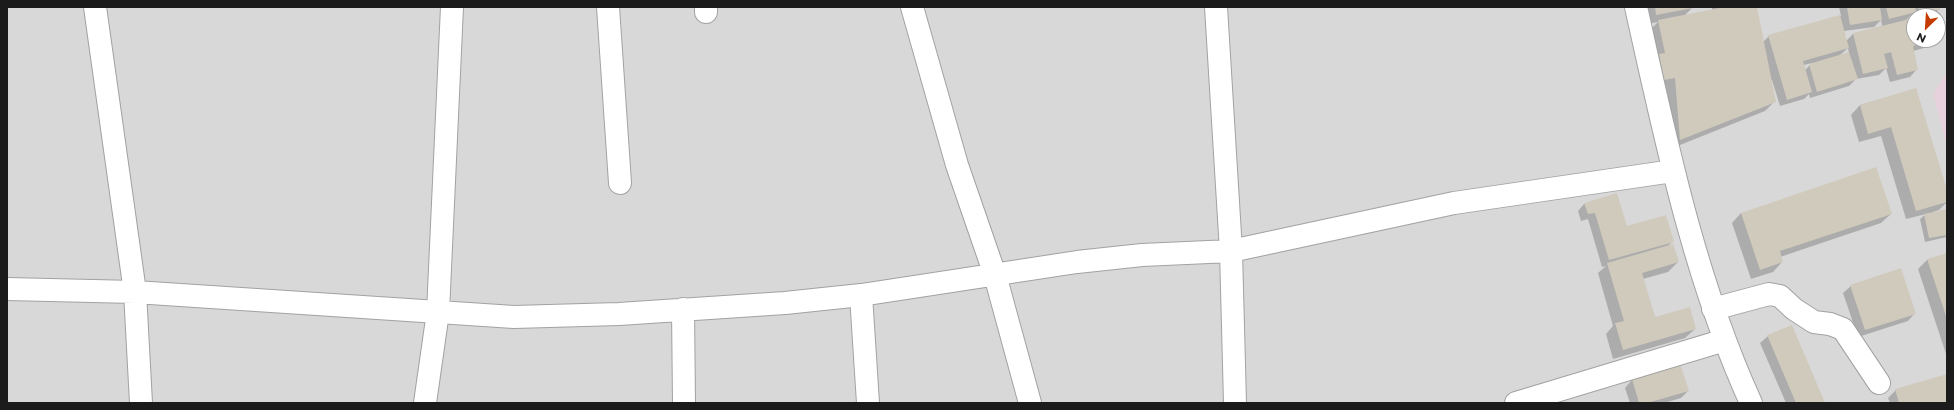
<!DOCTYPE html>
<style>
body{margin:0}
#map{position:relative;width:1954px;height:410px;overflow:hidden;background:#edede0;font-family:Montserrat,sans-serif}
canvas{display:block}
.frame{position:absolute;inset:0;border:8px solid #1b1b1b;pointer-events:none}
.north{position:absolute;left:1906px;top:8px;width:40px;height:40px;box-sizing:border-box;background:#fff;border:1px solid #a4a4a4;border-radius:50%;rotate:205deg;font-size:11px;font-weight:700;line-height:16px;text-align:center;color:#1b1b1b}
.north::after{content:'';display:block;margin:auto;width:14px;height:18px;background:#c63c00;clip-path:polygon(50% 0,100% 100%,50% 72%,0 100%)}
</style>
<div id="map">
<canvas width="1954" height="410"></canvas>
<div class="frame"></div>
<div class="north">N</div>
</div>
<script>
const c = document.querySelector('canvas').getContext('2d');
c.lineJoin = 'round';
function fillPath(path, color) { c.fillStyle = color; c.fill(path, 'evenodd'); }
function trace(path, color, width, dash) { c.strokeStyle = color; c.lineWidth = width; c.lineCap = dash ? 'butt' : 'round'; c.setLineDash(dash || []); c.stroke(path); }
fillPath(new Path2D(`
 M7,7H1947V403H7ZM1914,16H1938V40H1914Z`), '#d9d8d8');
fillPath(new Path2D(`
 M1947,72V147L1933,94Z`), '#e6d1dc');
fillPath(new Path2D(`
 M1644,7H1693L1684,16L1712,10V7H1756L1763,42L1769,36L1841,16L1839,7H1939V9L1932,16L1912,17V14L1905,21L1914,19V40L1932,41L1924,48L1913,51L1917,69L1910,77L1890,82L1886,68L1879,75L1856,79L1849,86L1810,98L1809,94L1804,99L1780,106L1772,80H1770L1775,101L1765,111L1670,149L1666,87L1655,89L1650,30L1658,22L1647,24ZM1881,20L1882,26L1853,34L1846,41L1844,31L1874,27ZM1848,48L1849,53L1839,56ZM1812,63L1805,70L1804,65Z
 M1916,89L1947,194V202L1939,210L1933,212V213L1947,210V237L1925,242L1920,219L1926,214L1906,219L1881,136L1859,142L1851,115L1860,105Z
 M1585,203L1627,227L1673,241L1668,246L1678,262L1668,272L1643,279L1655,318L1695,329L1685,338L1613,359L1606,334L1613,326L1598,273L1606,266L1602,267L1588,219L1581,221L1578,211Z
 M1741,213L1891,214L1881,223L1780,257L1782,262L1773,272L1751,279L1732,223Z
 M1947,254V357L1918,269L1927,260Z
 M1851,286L1915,313L1908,321L1858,337L1843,293Z
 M1768,336L1824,403H1786L1760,343Z
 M1680,367L1688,391L1681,398L1664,403H1630L1625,388L1632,380Z
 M1947,375V403H1890L1888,398L1896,390Z`), '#0003');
fillPath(new Path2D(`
 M1655,7H1693V8L1656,15Z
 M1725,7H1757L1776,102L1680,140L1675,78L1664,80L1659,54L1665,53L1658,20Z
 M1847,7H1880L1882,20L1850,25Z
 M1886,7H1915L1916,12L1889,19Z
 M1919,7H1940V10H1919Z
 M1840,15L1849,48L1803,61L1812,92L1787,100L1768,35Z
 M1914,18V40H1935L1913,46L1918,70L1897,75L1891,52L1884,54L1888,68L1863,74L1853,33Z
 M1849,52L1858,79L1817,92L1809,64Z
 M1916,88L1947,190V202L1916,211L1891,127L1868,134L1860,105Z
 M1876,167L1892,214L1780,251L1783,262L1760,270L1741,213Z
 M1617,193L1627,226L1666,215L1674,242L1609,260L1595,213L1588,214L1584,203Z
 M1947,209V235L1929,238L1924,214Z
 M1673,244L1679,262L1642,273L1655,317L1690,307L1696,329L1623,350L1615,323L1624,321L1607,263Z
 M1947,253V319L1927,259Z
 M1901,268L1916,314L1865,330L1850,285Z
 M1792,325L1825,403H1796L1767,335Z
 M1681,366L1689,391L1647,403H1639L1632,379Z
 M1947,374V403H1899L1895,389Z`), '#d0cabd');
const minor = new Path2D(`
 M95,7L135,292L141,403
 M608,7L620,183
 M706,7V12
 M912,7L957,165L995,275L1030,403
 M1216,7L1231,251L1235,403
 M1636,7C1666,141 1694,278 1751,403
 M7,289L135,292L514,317L619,314L785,303L861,295L1077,262L1142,255L1231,251L1454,203L1673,171
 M861,295L868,403
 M683,309L684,403
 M1713,309L1769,294L1780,296L1794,309L1814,322L1830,324L1843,329L1879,383
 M425,403L438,312L452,7
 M1516,403L1725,340`);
trace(minor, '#a2a2a2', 24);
trace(minor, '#fff', 22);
</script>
